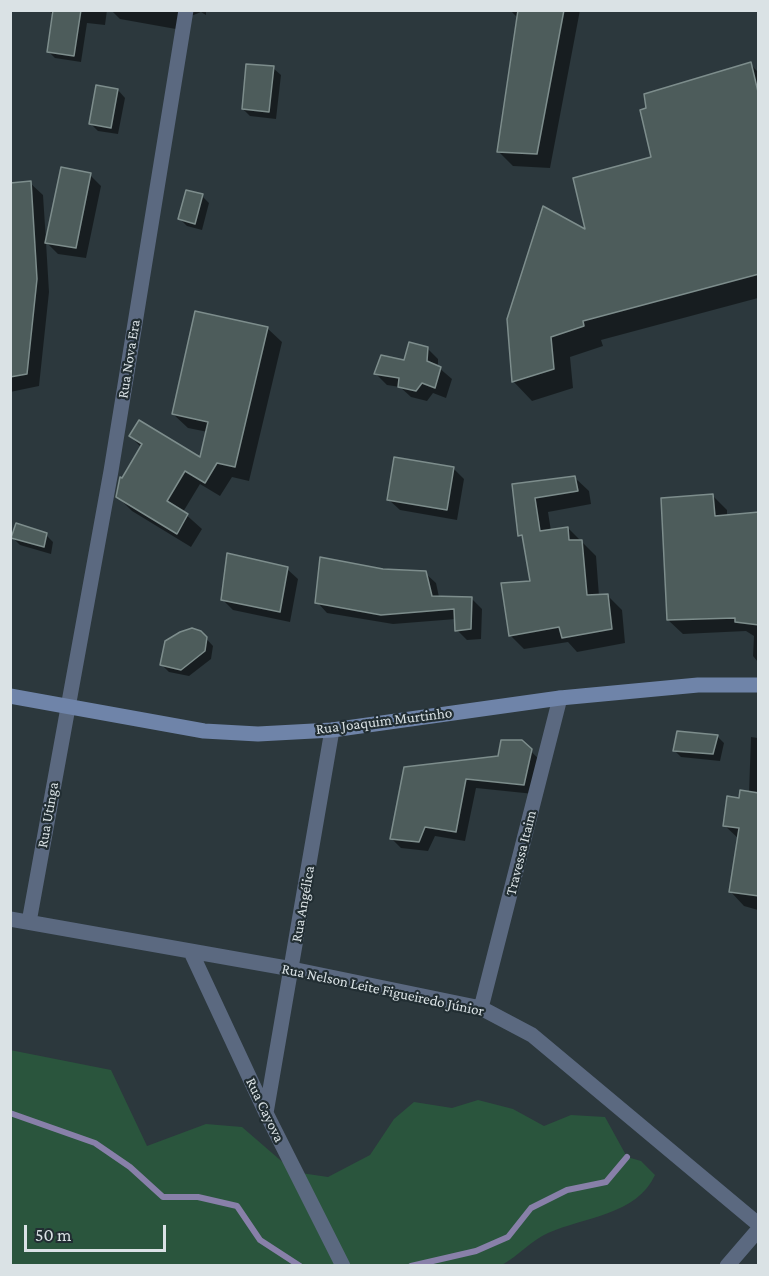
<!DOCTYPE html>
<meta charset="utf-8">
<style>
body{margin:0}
#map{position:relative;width:769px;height:1276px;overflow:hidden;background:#2c383d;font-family:"Crimson Pro",serif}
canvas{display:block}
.frame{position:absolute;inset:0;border:12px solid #dae2e5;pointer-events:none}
.scale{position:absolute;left:24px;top:1225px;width:142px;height:27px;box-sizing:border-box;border:3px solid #dae2e5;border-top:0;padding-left:8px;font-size:18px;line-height:21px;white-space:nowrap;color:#dae2e5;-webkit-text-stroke:4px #222e33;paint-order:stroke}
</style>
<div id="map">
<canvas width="769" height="1276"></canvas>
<div class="frame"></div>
<div class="scale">50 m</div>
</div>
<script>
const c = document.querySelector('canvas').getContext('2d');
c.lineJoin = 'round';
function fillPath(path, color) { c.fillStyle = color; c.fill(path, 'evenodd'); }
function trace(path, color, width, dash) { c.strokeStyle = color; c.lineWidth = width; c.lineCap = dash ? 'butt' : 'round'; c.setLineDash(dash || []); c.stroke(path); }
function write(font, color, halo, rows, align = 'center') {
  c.font = font + ' "Crimson Pro",serif'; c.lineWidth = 4.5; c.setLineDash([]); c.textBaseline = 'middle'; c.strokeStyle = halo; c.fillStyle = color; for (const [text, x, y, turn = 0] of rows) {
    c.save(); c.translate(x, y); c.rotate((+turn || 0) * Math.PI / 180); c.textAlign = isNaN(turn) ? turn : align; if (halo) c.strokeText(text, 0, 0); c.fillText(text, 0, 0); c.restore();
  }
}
fillPath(new Path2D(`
 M10,1050L111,1070L147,1146L206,1124L242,1127L294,1172L328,1177L370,1155L394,1119L414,1102L452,1108L478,1100L513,1109L544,1126L571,1115L605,1117L627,1157L641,1161L655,1175C637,1215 584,1217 548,1233C532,1240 518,1256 502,1265H11Z`), '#2a553d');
fillPath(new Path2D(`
 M49,10H107L105,25L87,23L81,62L55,58L48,51L54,17Z
 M111,10H206V15L201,12L191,16L187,31L120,19Z
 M510,10H580L550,168L513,166L499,152L519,19Z
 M750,64L758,72V298L601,340L603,346L570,357L573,388L532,401L513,381L587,232L653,158Z
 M273,68L281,75L276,119L250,116L243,109Z
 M118,90L125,98L118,134L98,131L91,124Z
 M90,175L101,186L86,258L58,254L46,242L49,292L39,386L10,392V184L30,183L43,195L46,241Z
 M202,196L209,203L202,230L187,226L180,219Z
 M267,328L282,342L249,481L232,477L220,496L200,484L183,512L202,529L191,547L132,511L118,497L122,480L142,448L130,436L201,459L208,432L188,428L173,414Z
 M427,348L438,359V367L452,379L446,398L433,393L427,401L411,397L400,387L387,385L376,374L405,362Z
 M453,468L464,479L457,520L400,510L389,500Z
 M574,477L589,491L591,504L548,512L551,531L568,528L596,556L599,596L607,595L622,610L625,643L577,652L568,642L524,649L510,635L531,582L524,540L520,535L513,485Z
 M713,496L727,510V517L758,514V662L753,656L754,636L746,631L683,634L668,620Z
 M46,535L53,542L51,554L20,545L13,538Z
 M287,569L298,579L290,622L233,610L223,600Z
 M425,573L436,583L439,597L471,598L482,609L481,639L467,640L457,630L456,619L393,624L327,613L317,602Z
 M200,632L213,646L211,659L189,676L169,672L162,665Z
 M717,736L724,743L720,761L681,757L674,750Z
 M751,737L758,738V910L744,906L730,891L739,839L724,825L740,800L749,793Z
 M521,742L541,761L534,794L476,788L465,841L435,836L428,851L401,848L391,838L405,769L499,757Z`), '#0007');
trace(new Path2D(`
 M10,1113L95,1143L130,1167L163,1197H198L237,1206L260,1240L300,1266
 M411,1266L476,1251L508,1237L531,1208L567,1190L606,1182L627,1157`), '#8880a9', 6);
const building = new Path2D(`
 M53,10H81L74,56L47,52Z
 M518,10H564L537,154L497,152Z
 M751,62L759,96V274L583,321L584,326L551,337L554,369L512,382L507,319L543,206L585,229L573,178L651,157L640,110L646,108L644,94Z
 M246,64L274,66L269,112L242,109Z
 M96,85L118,89L111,128L89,124Z
 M61,167L91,173L76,248L45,243Z
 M31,181L37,279L27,374L10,377V183Z
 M186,190L203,194L195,224L178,219Z
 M195,311L268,327L235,467L217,463L205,483L185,471L167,501L188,514L177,534L116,497L120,477L122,478L142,444L129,436L139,420L200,457L208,422L172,414Z
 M409,342L428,347L427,361L441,367L435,388L422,383L416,391L398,387L399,378L374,374L381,355L404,360Z
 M394,457L454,467L447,510L387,500Z
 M575,476L578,491L535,498L540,531L568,527L569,540H582L587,595L608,594L612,629L562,638L559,627L509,636L501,583L530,581L522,535L518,536L512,484Z
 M713,494L715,516L759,512V625L735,622V618L667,620L661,498Z
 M16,523L47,533L44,547L11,538Z
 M227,553L288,567L280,612L221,600Z
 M320,557L383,569L426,571L432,596L472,597L471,629L455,631L454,609L381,615L315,603Z
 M192,628L201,631L207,637L205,651L181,670L160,665L165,641L180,632Z
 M677,731L718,735L713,754L673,751Z
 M501,740H522L532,749L524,785L466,779L456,832L425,827L419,842L390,839L404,767L498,756Z
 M740,790L759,793V896L729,892L739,828L723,826L727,796L739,798Z`);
fillPath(building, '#4d5c5b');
trace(building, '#7d8d8c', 1.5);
trace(new Path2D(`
 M10,919L292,969L481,1008L532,1035L758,1224
 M29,922L111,471L186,10
 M191,952L266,1113L343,1266
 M481,1008L560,698
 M266,1113L332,730
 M727,1266L758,1230`), '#5b6980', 15);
trace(new Path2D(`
 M10,696L204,731L258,734L332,730L560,698L698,685H758`), '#6f84a9', 15);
write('15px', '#dae2e5', '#222e33', [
 ["Rua Nova Era",129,359,-81],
 ["Rua Joaquim Murtinho",384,721,-7],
 ["Rua Utinga",48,815,-80],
 ["Travessa Itaim",521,853,-76],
 ["Rua Angélica",303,904,-80],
 ["Rua Nelson Leite Figueiredo Júnior",383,990,12],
 ["Rua Cayova",265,1110,64]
]);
</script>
